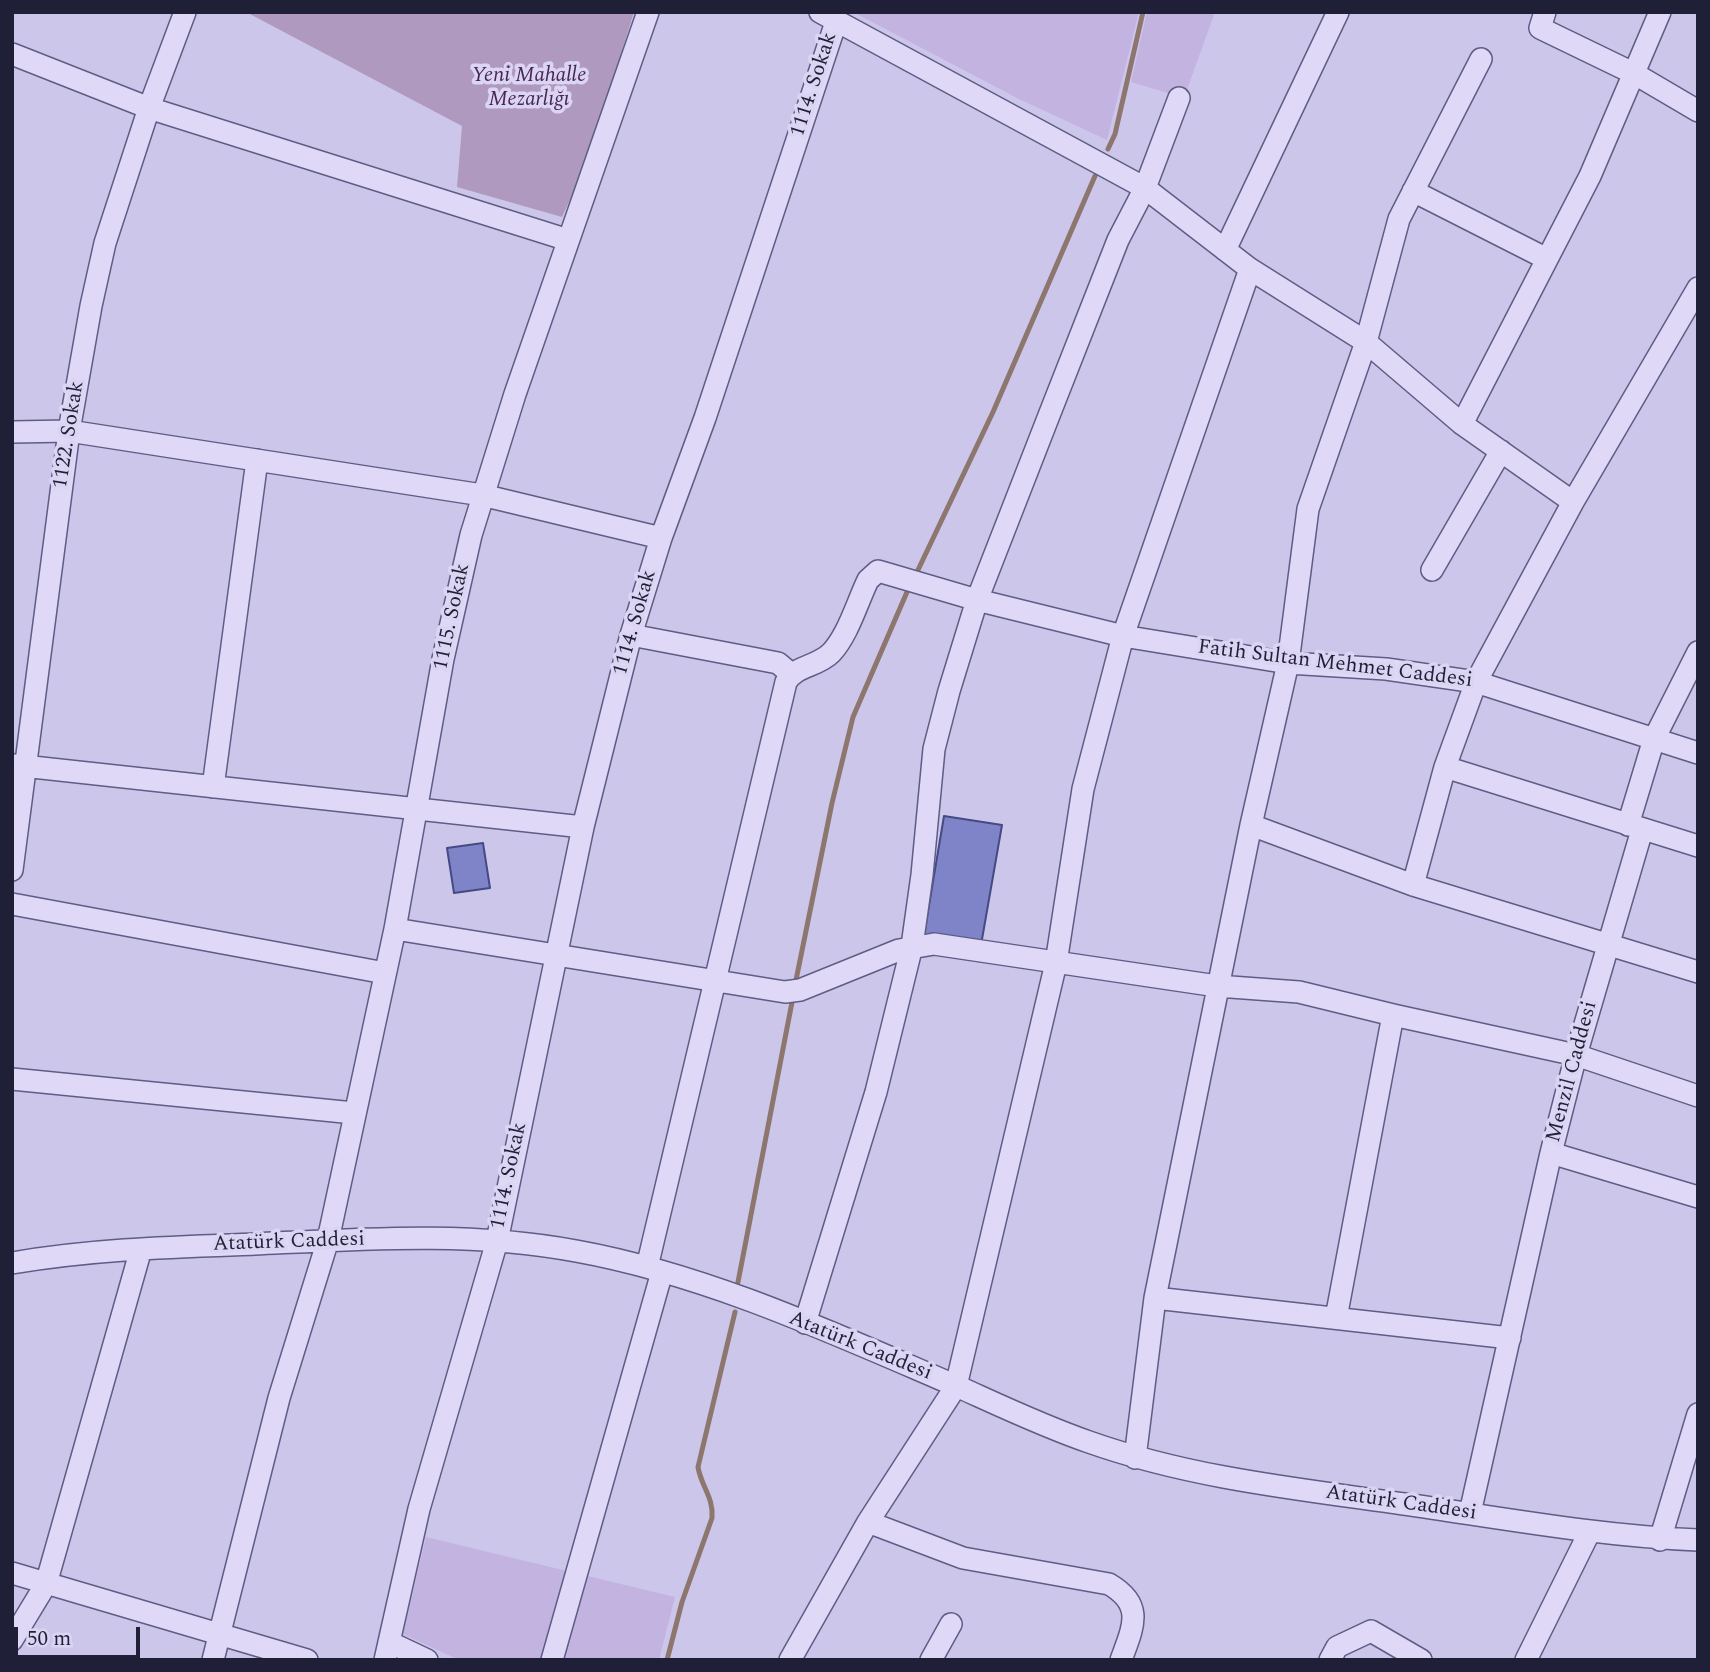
<!DOCTYPE html>
<meta charset="utf-8">
<style>
body{margin:0}
#map{position:relative;width:1710px;height:1672px;overflow:hidden;background:#cdc6eb;font-family:Spectral,serif}
canvas{display:block}
.frame{position:absolute;inset:0;border:14px solid #1f2037;pointer-events:none}
.scale{position:absolute;left:14px;top:1627px;width:126px;height:32px;box-sizing:border-box;border:4px solid #1f2037;border-top:0;padding-left:9px;font-size:21px;line-height:24px;white-space:nowrap;color:#1f2037;-webkit-text-stroke:5px #dbd5f3;paint-order:stroke}
</style>
<div id="map">
<canvas width="1710" height="1672"></canvas>
<div class="frame"></div>
<div class="scale">50 m</div>
</div>
<script>
const c = document.querySelector('canvas').getContext('2d');
c.lineJoin = 'round';
function fillPath(path, color) { c.fillStyle = color; c.fill(path, 'evenodd'); }
function trace(path, color, width, dash) { c.strokeStyle = color; c.lineWidth = width; c.lineCap = dash ? 'butt' : 'round'; c.setLineDash(dash || []); c.stroke(path); }
function write(font, color, halo, rows, align = 'center') {
  c.font = font + ' Spectral,serif'; c.lineWidth = 7; c.setLineDash([]); c.textBaseline = 'middle'; c.strokeStyle = halo; c.fillStyle = color; for (const [text, x, y, turn = 0] of rows) {
    c.save(); c.translate(x, y); c.rotate((+turn || 0) * Math.PI / 180); c.textAlign = isNaN(turn) ? turn : align; if (halo) c.strokeText(text, 0, 0); c.fillText(text, 0, 0); c.restore();
  }
}
fillPath(new Path2D(`
 M853,12H1139L1107,140L1019,99Z
 M1147,12H1215L1184,98L1131,82Z
 M426,1537L675,1597L659,1660H459L403,1634Z`), '#c3b3e1');
fillPath(new Path2D(`
 M246,12H634L587,163L562,217L457,187L462,126Z`), '#b099be');
trace(new Path2D(`
 M1108,149L1115,134L1143,12
 M918,570L993,412L1095,176
 M795,985L832,803L853,717L907,592
 M738,1282L793,997
 M667,1660L682,1602L712,1518C714,1498 701,1486 698,1467L735,1312`), '#8d766e', 5);
const building = new Path2D(`
 M944,816L1002,825L981,945L924,935Z
 M483,843L490,888L454,893L447,848Z`);
fillPath(building, '#7e84c7');
trace(building, '#444a83', 2);
const minor = new Path2D(`
 M820,12L1145,188L1250,269L1366,342L1462,424L1573,502
 M1545,12L1540,28L1635,74L1698,111
 M12,54L149,108L568,240
 M1413,191L1547,259
 M1225,250L1338,12
 M1462,424L1590,176L1660,12
 M12,432L69,431L482,495L661,538
 M1432,570L1501,451
 M631,635L778,663L791,674
 M14,765L583,827
 M1445,767L1698,846
 M213,787L257,460
 M1251,825L1413,885L1698,972
 M1628,825L1654,739L1698,652
 M12,870L69,431L91,306L105,243L149,108L185,12
 M1413,885L1445,767L1476,682L1573,502L1698,288
 M12,904L385,973
 M395,929L785,992L800,990L899,950L934,944L1217,986L1299,992L1393,1015
 M12,1079L354,1113
 M1551,1153L1698,1197
 M12,1263C93,1249 174,1247 255,1244C361,1239 471,1231 576,1251C709,1275 837,1335 961,1388C1003,1407 1045,1427 1089,1442C1191,1478 1298,1489 1404,1504C1502,1518 1599,1536 1698,1540
 M647,1267L786,682C796,665 817,667 831,653C848,635 857,603 868,580L878,571L977,600L1123,636L1288,663L1386,669L1476,682L1698,753
 M1155,1298L1510,1338
 M1336,1318L1393,1015L1576,1055L1698,1096
 M805,1323L876,1092L912,946L922,875L934,749L949,691L977,600L1048,418L1118,240L1145,188L1179,98
 M1135,1458L1155,1298L1251,825L1288,663L1308,509L1366,342L1399,219L1481,59
 M1470,1513L1551,1153L1576,1055L1642,830
 M868,1522L963,1558L1109,1584C1145,1605 1133,1627 1121,1660
 M1660,1540L1698,1414
 M12,1573L307,1660
 M12,1640L46,1584L141,1249
 M389,1642L427,1660
 M213,1660L279,1398L328,1240L395,929L443,659L471,535L515,394L648,12
 M385,1660L419,1509L497,1241L583,827L631,635L661,538L705,418L836,22
 M552,1660L662,1272
 M790,1660L868,1522L956,1386L1056,963L1083,789L1123,636L1250,269
 M931,1660L951,1624
 M1330,1660L1337,1647L1371,1631L1421,1660
 M1526,1660L1590,1531`);
trace(minor, '#5e5d85', 24);
trace(minor, '#dfd8f7', 21);
write('italic 21px', '#472752', '#dbd5f3', [
 ["Yeni Mahalle",529,77],
 ["Mezarlığı",529,101]
]);
write('21px', '#1f2037', '#dbd5f3', [
 ["1114. Sokak",815,85,-72],
 ["1122. Sokak",70,435,-81],
 ["1115. Sokak",453,617,-78],
 ["1114. Sokak",636,623,-74],
 ["Fatih Sultan Mehmet Caddesi",1335,665,7],
 ["Menzil Caddesi",1573,1072,-75],
 ["1114. Sokak",510,1176,-78],
 ["Atatürk Caddesi",289,1243,-2],
 ["Atatürk Caddesi",860,1347,22],
 ["Atatürk Caddesi",1401,1504,8]
]);
</script>
